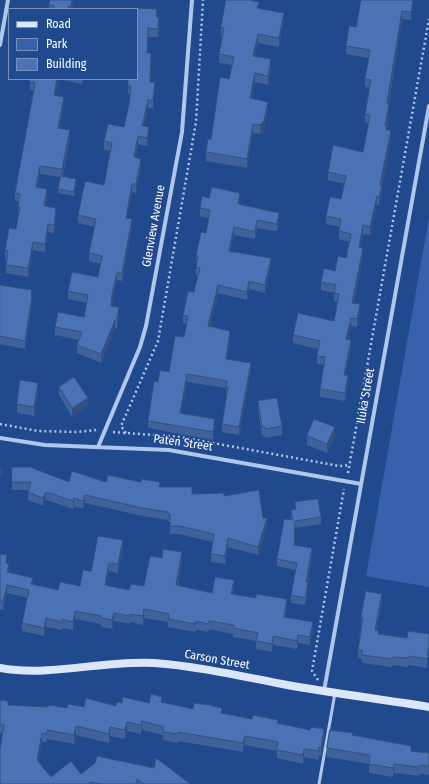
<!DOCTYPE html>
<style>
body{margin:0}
#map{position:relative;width:429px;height:784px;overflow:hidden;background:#21498d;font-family:"Fira Sans Condensed",sans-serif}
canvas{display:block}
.legend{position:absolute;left:8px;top:8px;width:130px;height:72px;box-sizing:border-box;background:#21498d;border:1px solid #7a92bb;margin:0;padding:5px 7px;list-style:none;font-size:12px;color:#fff}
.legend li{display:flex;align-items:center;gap:8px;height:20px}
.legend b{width:20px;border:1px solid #7a92bb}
</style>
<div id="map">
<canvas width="429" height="784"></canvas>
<ul class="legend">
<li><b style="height:5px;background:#dbe6f9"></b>Road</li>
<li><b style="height:11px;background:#3562aa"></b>Park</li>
<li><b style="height:11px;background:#4a72b4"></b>Building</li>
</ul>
</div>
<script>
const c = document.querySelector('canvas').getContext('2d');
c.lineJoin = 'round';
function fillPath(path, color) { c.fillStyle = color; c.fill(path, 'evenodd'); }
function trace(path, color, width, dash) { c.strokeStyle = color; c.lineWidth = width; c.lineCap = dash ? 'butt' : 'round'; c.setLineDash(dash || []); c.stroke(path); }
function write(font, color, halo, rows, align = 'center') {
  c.font = font + ' "Fira Sans Condensed",sans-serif'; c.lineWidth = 3; c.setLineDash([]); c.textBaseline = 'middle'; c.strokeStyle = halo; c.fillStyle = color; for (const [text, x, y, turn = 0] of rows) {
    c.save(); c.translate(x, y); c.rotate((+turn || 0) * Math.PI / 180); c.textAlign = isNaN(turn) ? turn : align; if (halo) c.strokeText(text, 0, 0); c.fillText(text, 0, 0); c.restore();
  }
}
fillPath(new Path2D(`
 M429,217V587L366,576Z`), '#3562aa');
trace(new Path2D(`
 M0,424L38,431L76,432L96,430
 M113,432L180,437L339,466L349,465
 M126,433L121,426L158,341L196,122L203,0
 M348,473L429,19
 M318,680L312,671L344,489`), '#afc7eb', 2.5, [2, 3]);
trace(new Path2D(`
 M319,784L335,693`), '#afc7eb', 3);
trace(new Path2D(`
 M0,45L8,0
 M0,438L45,445L169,450L361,484
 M98,447L140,347L146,326L182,132L192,0
 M324,691L429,106`), '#afc7eb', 4);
trace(new Path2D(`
 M0,668C51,677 103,660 154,663C197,666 240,676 282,684C331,693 380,699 429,707`), '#dbe6f9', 8);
fillPath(new Path2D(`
 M74,0L72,9H49V5Z
 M226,0H254V1L259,8L284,21L279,47L258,43L255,56L271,68L268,85L255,82L251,98L268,110L264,130L260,134L253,133L247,168L206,161V152L211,139L229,79L232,65L219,63V54L223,37L221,36V27Z
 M414,0L411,20L402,19L401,25L389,104V112L387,130L391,139L382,187V194L379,205H377L370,235L363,234L360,248L363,256L354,303L360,313L357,327L351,326L348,339L351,348L345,375L348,383L345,401L320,397V389L324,365L317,364V356L318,349L293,343V335L334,321L338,302H334V293L321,290V282L335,271L346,258L349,242L339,239V231L340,227L326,224V216L341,199L345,184L328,180V172L363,152L369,123L365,122V114L369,88L365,87V79L369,58L346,54V46L356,27Z
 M137,9L157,17L159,25L158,37H148L147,53L151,61L150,82L155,90L153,108H148L144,126L149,135L147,146L138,144L136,157L141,167L136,193L132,192L127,218L132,228L122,281L117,280L112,304L111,306L119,316L117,328H115L101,363L77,353V345L79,340L55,335V327L84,317L87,303L68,299V291L98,277L101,264L89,261V253L95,227L78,223V215L104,185L110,151L104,150V141L124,127L129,104L130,94H128V86L137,79Z
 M30,79H83L82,84L59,79L55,95L64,105L60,128L70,139L63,177L76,183L74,196L58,193V189L60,177L40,174L38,187L47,197L46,206L56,216L54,233L48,232L45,252L33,250L28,277L6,273V265L7,259H5V250L16,229L19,215H18V206L19,202L15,201V193L34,91L30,90Z
 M209,198L240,200L239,205L279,221L277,231L257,228L255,239L234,235L230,251L271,266L265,293L249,289L247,300L218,293L210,327L230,339L227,359L251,371L239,435L222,432V424L227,394H226V388L187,382L181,413L215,427L213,440L148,428V421L158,382L169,372L184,337L187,324L183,323V315L194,292L198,276L196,275V267L197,263H196V255L206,233L209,218L200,216V208Z
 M0,285L32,296V305L25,349L0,344Z
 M59,387L88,407L72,417L59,395Z
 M38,392L34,416L17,413V404Z
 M258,401L282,426V435L265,438L264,435L262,436L258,410Z
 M307,436H335L327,453L307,445Z
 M12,467L69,482H106L160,487L192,494L224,496L263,518L267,526L258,555L228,547L225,564L211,562V554L213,542L179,534H170V522H168V520L142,516L85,503L83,509L74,506L73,509L46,500L43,506L28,500V490H12Z
 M295,502L321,517V524L295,528V545L312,556L308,583V590L305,605L291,603V595L295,570L277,566V559L291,520V510L295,509Z
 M123,549L118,573L109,571L106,586L129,590L144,586L162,558L182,560L178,586L212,593L234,589L233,594L287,608L285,617L313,630L310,645L298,643L297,649L273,645L272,652L256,649V641L233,637V634L209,629L208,632L196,630L195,632L168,627V622L144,618L143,625L130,622V624L114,621L112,629L101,627V624L75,619L73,630L62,628V630L46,627L44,636L22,631V623L27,598L7,593L3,610L0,609V554L7,564L9,573L33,584L58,590L80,586L91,571Z
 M382,603L376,631L379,634L407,638L429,634V657H428L427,668L408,665V667L393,665L392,667L362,663V659L358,658V650L361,626V617Z
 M0,700L8,705L67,708L116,706L122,703H149L162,702L193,709L222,713L252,719L278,723L324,738L321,756H319V760L304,757L303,764L277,758V751L245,745L243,752L178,741V743L163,740V735L142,730L141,734L127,731L125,739L110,736L109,743L76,735L74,744L47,739V742H42L38,761L51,777L81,774L95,763L190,784H0L3,733H0Z
 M353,735L411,751L429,753V775L420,774L419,776L394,773L393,777L369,773V764L327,757V748Z`), '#40629b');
fillPath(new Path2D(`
 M72,0H74L72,9H71Z
 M413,0H414L411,20V12Z
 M402,11V19L387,112V103Z
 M284,13V21L279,47V38Z
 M258,34V43L253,64V56Z
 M271,59V68L268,85V76Z
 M255,73V82L250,107V98Z
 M57,79H59L54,103V95Z
 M155,82V90L153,108V100Z
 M64,97V105L58,136V128Z
 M148,100V108L142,134V126Z
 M268,102V110L264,130L260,134V125Z
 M389,104V112L387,127V134L385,126Z
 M253,124V133L247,168V159Z
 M149,127V135L147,146V138Z
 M70,130V139L62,178V169Z
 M391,130V139L382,187V194L379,205V197L380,185Z
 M138,136V144L134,165V157Z
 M141,159V167L136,193V184Z
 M40,166V174L36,195V187Z
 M76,179V183L74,196V192Z
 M132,184V192L126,226V218Z
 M47,189V197L44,214V206Z
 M240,193V200L238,212V204Z
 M377,196V205L370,235V227Z
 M56,208V216L54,233V225Z
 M279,213V221L277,231V224Z
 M132,219V228L122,281V273Z
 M257,220V228L255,239V232Z
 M48,224V232L45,252V244Z
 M363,225V234L359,255V247Z
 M234,227V235L229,259V251Z
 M33,242V250L28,277V268Z
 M363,248V256L352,311V303Z
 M271,258V266L265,293V285Z
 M117,272V280L112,304L111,314L112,295Z
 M249,281V289L247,300V292Z
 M218,285V293L208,334V326Z
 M32,297V305L25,349V341Z
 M360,304V313L357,327V319Z
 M119,307V316L117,328V320Z
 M351,318V326L346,347V339Z
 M115,320V328L101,363V354Z
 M230,331V339L226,366V359Z
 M351,340V348L344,383V375Z
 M251,363V371L239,435V427Z
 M187,374V382L180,420V413Z
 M348,375V383L345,401V393Z
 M38,383V392L34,416V407Z
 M88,398V407L72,417V408Z
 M215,419V427L213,440V432Z
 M335,427V436L327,453V444Z
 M2,467V475L0,478V469Z
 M46,492V500L43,506V498Z
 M85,495V503L83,509V501Z
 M74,498V506L73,509V501Z
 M267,518V526L258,555V547Z
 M228,538V547L225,564V556Z
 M123,540V549L118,573V564Z
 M312,548V556L308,583V590L305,605L306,582Z
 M182,552V560L176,594V585Z
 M109,563V571L105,594V585Z
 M234,580V589L231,602V594Z
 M7,585V593L3,610V601Z
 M382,594V603L375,639V630Z
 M287,599V608L284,625V617Z
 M144,609V618L143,625V616Z
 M75,611V619L73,630V622Z
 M114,613V621L112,629V620Z
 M46,618V627L44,636V628Z
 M313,622V630L310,645V637Z
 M298,635V643L297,649V641Z
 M273,636V645L272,652V644Z
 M428,649V657L427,668V659Z
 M142,721V730L141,734V725Z
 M127,722V731L125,739V730Z
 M76,726V735L74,744V735Z
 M110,727V736L109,743V734Z
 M324,729V738L321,756V748Z
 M42,733V742L37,768V760Z
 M245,736V745L243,752V743Z
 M304,749V757L303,764V755Z
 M394,764V773L393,777V768Z`), '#34507e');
const building = new Path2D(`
 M50,0H72L71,7L68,6V9H54V6L49,5Z
 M226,0H252V1L259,2L257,8L284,13L279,38L258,34L253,56L271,59L268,76L255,73L250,98L268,102L264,121L260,125L253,124L247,159L206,152L208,139H211L220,77L229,79L234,57L219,54L224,28L221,27Z
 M361,0H413L411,12L402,11L401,17L387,103L389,104L385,126H387L386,130H391L380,185H382L379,197L377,196L370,227L363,225L359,247L363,248L352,303L360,304L357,319L351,318L346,339L351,340L344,375H348L345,393L320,389L325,357L317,356L320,341L293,335L298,313L334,321L339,294L334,293L336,285L321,282L324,268L335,271L338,256L346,258L351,234L339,231L341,219L326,216L330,197L341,199L346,176L328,172L333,145L363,152L370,115L365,114L371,80L365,79L370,50L346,46L349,26L356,27Z
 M136,8L157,9L156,17H159L158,29L148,28L147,53H151L150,82H155L153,100H148L142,126L149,127L147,138L138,136L134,157L141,159L136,184H132L126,218L132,219L122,273L117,272L112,295L111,306L119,307L117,320H115L101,354L77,345L82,332L55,327L58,312L84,317L88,295L68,291L72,272L98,277L102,256L89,253L96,219L78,215L85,181L104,185L112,143L104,141L108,124L124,127L129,104L131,86H128V79H137V9H136Z
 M30,79H57L54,95L64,97L58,128L70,130L62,169L40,166L36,187L47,189L44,206L56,208L54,225L48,224L45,244L33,242L28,268L6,265L8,251L5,250L9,228L16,229L20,207L18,206L20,194L15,193L35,83L30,82Z
 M61,176L76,179L74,192L58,189Z
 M212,187L240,193L238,204L279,213L277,224L257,220L255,232L234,227L229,251L271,258L265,285L249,281L247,292L218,285L208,326L230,331L226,359L251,363L239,427L222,424L228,387H226L227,381L187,374L180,413L215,419L213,432L148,421L154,381L158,382L160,370L169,372L175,336L184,337L188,316L183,315L188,291L194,292L200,268L196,267L198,256L196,255L201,232L206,233L210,210L200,208L202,196L209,198Z
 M0,285L32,290L31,296L32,297L25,341L0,336Z
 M74,377L88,398L72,408L59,387Z
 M20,380L38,383L34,407L17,404Z
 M277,398L282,426L265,429L264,426L262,427L258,401Z
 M314,419L335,427L327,444L307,436Z
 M12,467H30L69,482L72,471L106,482L108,475L141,482L142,479L160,482L159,487H192V494L224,493V496L259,490L263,518H267L258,547L228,538L225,556L211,554L214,534L179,526H170V514H168V512L142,508L85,495L83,501L74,498L73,501L46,492L43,498L28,492L31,482H12Z
 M318,499L321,517L295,521L294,545L312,548L306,582L308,583L305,598L291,595L297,563L277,559L284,519L293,520L291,510L296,509L295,502Z
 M98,536L123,540L118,564L109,563L105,585L129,590L131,584L144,586L150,556L162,558L163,549L182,552L176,585L212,593L215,577L234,580L231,594L256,598V594L287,599L284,617L313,622L310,637L298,635L297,641L273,636L272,644L256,641L258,633L233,628L234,625L209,621L208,624L196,621L195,624L168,619L169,614L144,609L143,616L130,614V616L114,613L112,620L101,618V616L75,611L73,622L62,619V622L46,618L44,628L22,623L29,590L7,585L3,601H0V554L7,555L6,563L9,564L7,572L33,578L31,584L58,590L60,582L80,586L83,570L91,571Z
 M366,591L382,594L375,630L379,631L378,634L407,638L408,631L429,634V649H428L427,659L408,656V658L393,657L392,659L362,655V650H358L363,618L361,617Z
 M151,694L162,697L161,702L193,709L194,703L209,705L222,708L221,713L252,719L253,715L278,720L277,723L310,730L311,727L324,729L321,748L319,747V751L304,749L303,755L277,750L278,742L245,736L243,743L178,732V734L163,732L164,727L142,721L141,725L127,722L125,730L110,727L109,734L76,726L74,735L47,730V734L42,733L37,760L51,777L71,761L81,774L95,763L97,756L154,768L156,758L189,783L190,784H144L137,779L136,784H101L89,782L91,784H0V748L4,725L0,724V700L8,701V705L48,707L49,705L67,708L68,704L84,707L86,698L116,706L117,702L122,703L123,697L149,703Z
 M330,730L353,733L352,735L411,746V751L429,753V766L420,765L419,767L394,764L393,768L369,764L370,755L327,748Z`);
fillPath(building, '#4a72b4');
trace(building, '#34507e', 1);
write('12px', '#fff', '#21498d', [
 ["Glenview Avenue",154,226,-80],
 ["Iluka Street",366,396,-80],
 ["Paten Street",183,443,8],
 ["Carson Street",217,660,10]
]);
</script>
